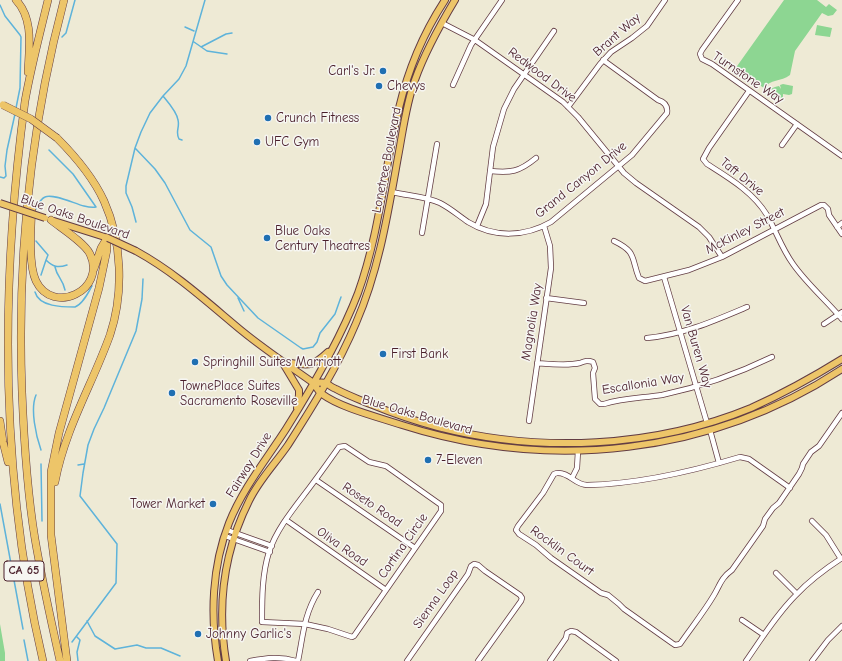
<!DOCTYPE html>
<style>
body{margin:0}
canvas{display:block;background:#eeead5}
</style>
<canvas width="842" height="661"></canvas>
<script>
const c = document.querySelector('canvas').getContext('2d');
c.lineJoin = 'round';
function fillPath(path, color) { c.fillStyle = color; c.fill(path, 'evenodd'); }
function trace(path, color, width, dash) { c.strokeStyle = color; c.lineWidth = width; c.lineCap = dash ? 'butt' : 'round'; c.setLineDash(dash || []); c.stroke(path); }
function write(font, color, halo, rows, align = 'center') {
  c.font = font + ' "Comic Neue",sans-serif'; c.lineWidth = 3; c.setLineDash([]); c.textBaseline = 'middle'; c.strokeStyle = halo; c.fillStyle = color; for (const [text, x, y, turn = 0] of rows) {
    c.save(); c.translate(x, y); c.rotate((+turn || 0) * Math.PI / 180); c.textAlign = isNaN(turn) ? turn : align; if (halo) c.strokeText(text, 0, 0); c.fillText(text, 0, 0); c.restore();
  }
}
fillPath(new Path2D(`
 M784,0H817L826,7L829,4L837,10L833,15L828,16L822,13L795,51L790,75C781,82 770,79 764,88L735,69Z
 M817,25L832,28L830,37L815,35Z
 M783,84L793,86L792,94L789,95L783,94V101C778,98 772,98 767,94C770,89 773,87 779,86L781,89L780,85Z
 M0,624L5,653V661H0Z`), '#8dd692');
trace(new Path2D(`
 M0,5L5,16L20,35L21,37L20,88L16,108
 M185,27L194,31
 M62,37L66,33L75,0
 M194,42L207,51L227,54
 M201,47L226,34L232,33
 M163,96C168,102 177,112 178,120C180,127 175,132 179,139L182,140
 M135,148L155,169L165,183L190,230L211,247L221,276L227,285L258,318L301,348L303,349L313,347L317,342L320,333L335,314L341,297
 M0,177L4,178L6,176L5,166L7,150L15,114
 M36,209C38,205 40,199 45,197C53,193 75,204 84,206C88,207 92,208 96,207L73,174L49,150
 M136,222L132,207L126,193V186L135,148L141,132L150,113L163,96L179,79L186,66L205,0
 M36,241L48,255L46,260C53,267 58,268 67,265
 M55,267C57,277 63,279 65,290
 M41,275L46,260
 M35,292C39,307 63,307 75,307C83,304 88,293 92,286
 M238,298L244,311
 M36,395C30,409 36,436 41,450
 M41,464L42,521
 M78,465L84,464
 M0,504L23,629
 M87,621L95,636L115,649L137,645L146,648H161L180,656
 M77,637L80,640L77,652L78,661
 M24,640L28,661
 M72,642L116,583L117,544L80,496L83,473L88,445L94,429L104,408L136,331L142,299L143,279`), '#5eb3da', 1.5);
const minor = new Path2D(`
 M738,0L702,50L700,54L702,59L712,64L842,156
 M442,23L475,40L563,102L578,117L624,173L636,183L699,227L709,237L722,257
 M453,85L471,45L502,0
 M749,91L709,148L703,159L707,164C729,178 753,192 767,215C776,231 782,249 793,264C807,284 826,300 842,319
 M568,107L600,64L611,52L632,38L647,26L665,0
 M782,145L797,124
 M490,171C511,173 519,172 536,158
 M392,192C408,196 425,196 440,203C450,208 459,216 468,222C494,238 525,237 551,222L632,155L667,113C668,106 665,102 658,100L603,60
 M477,226L486,204L493,147L504,109L514,89L554,31
 M837,227L842,223
 M422,233L437,144
 M614,241C637,252 631,258 639,278L645,281L689,270L722,257L821,205H824L828,209L829,215L842,234
 M664,277L707,423
 M546,298L584,303
 M824,324L842,312
 M647,338C682,335 714,321 747,307
 M537,363C550,364 567,366 580,363C585,361 588,360 593,362L595,368L593,373L595,399L600,404H604C623,398 643,398 662,395C700,387 737,374 772,357
 M529,421L551,268L550,246L544,226
 M710,430L719,463
 M345,446L369,462L386,466L441,505V511L354,636L352,637L328,629L305,624L262,622C262,599 262,574 269,552C277,528 295,507 310,487C320,474 329,461 339,447Z
 M572,478L577,468L578,451
 M316,480L415,548
 M790,488L749,459L740,457C690,472 639,484 587,485C575,485 569,472 557,473L554,474L543,493L518,526L516,530L519,534L536,545L551,558L601,593L608,595L619,604L624,609L672,643L675,645L680,644C691,628 704,612 714,595C720,585 721,578 732,570L763,526L765,519L773,508L779,503L799,474L802,468L803,464L811,452L819,446L842,413
 M286,520L386,590
 M812,521L826,535L841,559
 M227,530L272,546
 M225,536L270,552
 M776,573L797,594
 M742,620L764,635
 M250,661C266,658 280,656 296,661
 M298,661C303,636 304,614 318,592
 M407,661L468,574L471,566L474,564L478,565L485,571L520,595L522,598L521,601L478,661
 M550,661L566,638L567,633L571,631L576,632L616,661
 M746,661C762,638 777,614 796,595C810,580 825,569 842,558
 M812,661L828,640L842,626`);
const major = new Path2D(`
 M54,221L108,238
 M136,251C176,273 207,302 242,331C264,349 288,365 312,382C316,385 317,391 322,394C341,408 378,417 402,425C550,472 711,455 842,369
 M284,362C308,365 310,369 328,352
 M284,365L299,390V395L297,408
 M313,383C317,383 322,382 326,383C329,385 333,388 336,389C347,395 358,399 370,404C392,413 415,421 438,427C540,453 654,448 751,408C782,394 813,377 842,359
 M218,661C210,616 212,566 229,523C243,488 266,460 286,429C313,386 340,340 358,293C380,232 384,170 399,108C408,70 424,32 445,0
 M226,661C217,606 224,551 249,501C259,480 275,464 288,445C313,406 338,366 356,323C379,270 388,213 398,157C403,131 406,104 415,80C425,52 440,25 455,0`);
const highway = new Path2D(`
 M16,0C34,19 29,48 28,72
 M32,207C31,226 28,264 36,281C53,316 107,290 90,254C85,243 61,228 51,220
 M94,269L101,248L107,238
 M0,421L3,442L8,462
 M55,482C65,429 92,385 110,335C124,293 122,241 104,201C93,177 75,156 57,138
 M43,661C0,478 0,287 25,101C31,67 40,33 48,0
 M60,661C51,621 42,580 35,539C27,491 24,441 22,392C17,261 30,128 64,0
 M67,661L51,535V472L59,433L99,288L107,250V238`);
trace(minor, '#633d44', 6);
trace(major, '#633d44', 8);
trace(highway, '#633d44', 8);
trace(minor, '#fff', 4.5);
trace(major, '#edc569', 6);
trace(highway, '#edc569', 7);
const majorBridge = new Path2D(`
 M0,203L45,218
 M108,238L136,251`);
const highwayBridge = new Path2D(`
 M3,105L31,119L57,138`);
trace(majorBridge, '#633d44', 8, []);
trace(highwayBridge, '#633d44', 8, []);
trace(majorBridge, '#edc569', 6);
trace(highwayBridge, '#edc569', 7);
for (const [x, y, r, color] of [
 [383,71,4,"#1f6fb2"],
 [379,86,4,"#1f6fb2"],
 [268,118,4,"#1f6fb2"],
 [257,142,4,"#1f6fb2"],
 [267,238,4,"#1f6fb2"],
 [383,354,4,"#1f6fb2"],
 [195,362,4,"#1f6fb2"],
 [172,393,4,"#1f6fb2"],
 [428,460,4,"#1f6fb2"],
 [213,504,4,"#1f6fb2"],
 [198,634,4,"#1f6fb2"]
]) { const dot = new Path2D(); dot.arc(x, y, r, 0, 2 * Math.PI); c.fillStyle = color; c.fill(dot); trace(dot, '#f6f6f2', 1.5); }
for (const [x, y, w] of [
 [24,571,40]
]) { const box = new Path2D(); box.roundRect(x - w / 2, y - 10, w, 20, 3); c.fillStyle = '#f6f6f2'; c.fill(box); trace(box, '#4a1f2b', 1); }
write('bold 12px', '#4a1f2b', null, [
 ["CA 65",24,571]
]);
write('13px', '#4a1f2b', '#f6f6f2', [
 ["Brant Way",617,35,-41],
 ["Redwood Drive",542,75,37],
 ["Turnstone Way",748,78,34],
 ["Lonetree Boulevard",387,160,-79],
 ["Taft Drive",742,177,39],
 ["Grand Canyon Drive",581,180,-39],
 ["Blue Oaks Boulevard",75,217,19],
 ["McKinley Street",745,231,-27],
 ["Magnolia Way",532,322,-81],
 ["Van Buren Way",696,347,74],
 ["Escallonia Way",643,384,-9],
 ["Blue Oaks Boulevard",417,415,16],
 ["Fairway Drive",249,465,-58],
 ["Roseto Road",372,505,34],
 ["Cortina Circle",403,546,-55],
 ["Oliva Road",342,547,35],
 ["Rocklin Court",562,551,36],
 ["Sienna Loop",436,599,-55]
]);
write('13px', '#4a1f2b', '#f6f6f2', [
 ["Carl's Jr.",375,71,"right"],
 ["Chevys",387,86],
 ["Crunch Fitness",276,118],
 ["UFC Gym",265,142],
 ["Blue Oaks",275,231],
 ["Century Theatres",275,246],
 ["First Bank",391,354],
 ["Springhill Suites Marriott",203,362],
 ["TownePlace Suites",180,386],
 ["Sacramento Roseville",180,401],
 ["7-Eleven",436,460],
 ["Tower Market",205,504,"right"],
 ["Johnny Garlic's",206,634]
], 'left');
</script>
